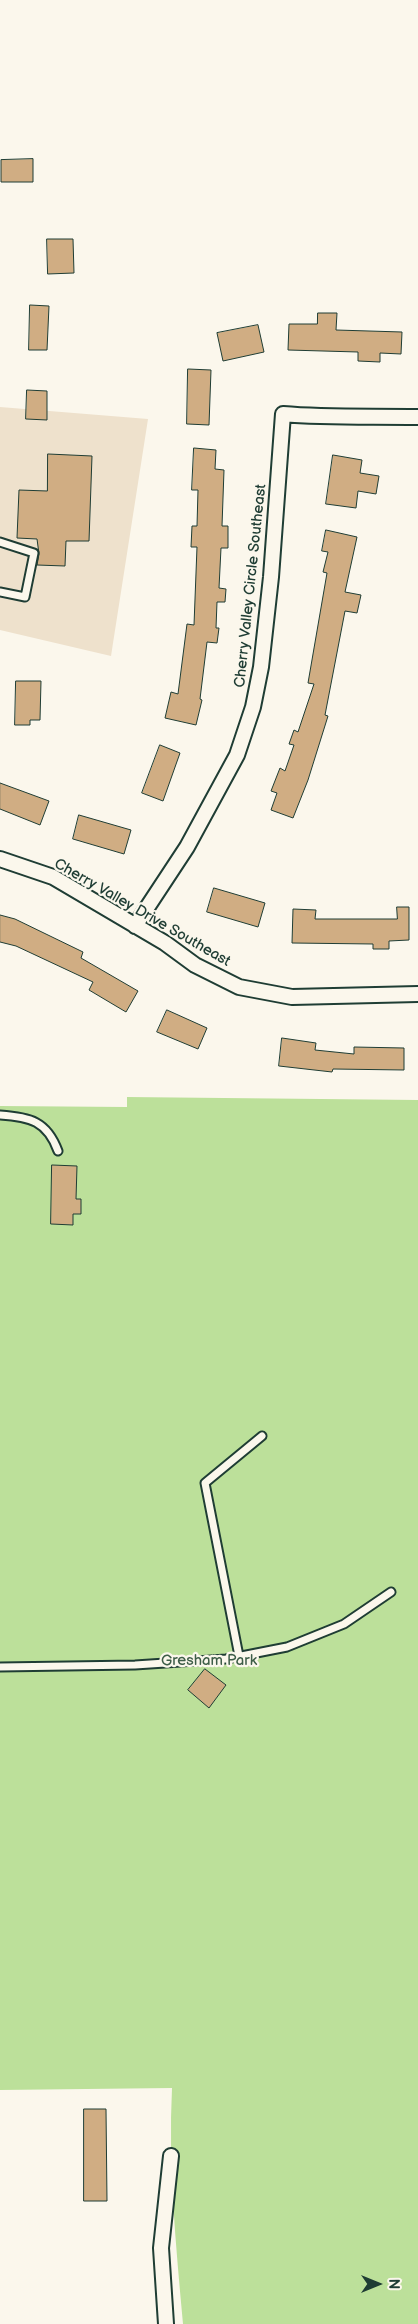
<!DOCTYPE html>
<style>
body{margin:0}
#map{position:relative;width:418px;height:2324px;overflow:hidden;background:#fbf7ec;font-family:"Balsamiq Sans",sans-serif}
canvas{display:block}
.north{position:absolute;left:353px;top:2259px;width:50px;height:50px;-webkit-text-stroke:4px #fbf7ec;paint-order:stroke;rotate:90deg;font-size:14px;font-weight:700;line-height:20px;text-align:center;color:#1f3d34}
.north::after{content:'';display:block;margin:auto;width:18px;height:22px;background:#1f3d34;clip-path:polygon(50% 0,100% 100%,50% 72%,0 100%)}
</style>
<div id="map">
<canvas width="418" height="2324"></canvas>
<div class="north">N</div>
</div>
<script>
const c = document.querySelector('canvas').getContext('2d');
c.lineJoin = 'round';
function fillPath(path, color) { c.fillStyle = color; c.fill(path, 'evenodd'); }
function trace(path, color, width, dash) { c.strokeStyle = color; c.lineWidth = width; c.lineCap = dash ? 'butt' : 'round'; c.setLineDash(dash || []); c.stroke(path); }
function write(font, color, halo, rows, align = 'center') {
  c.font = font + ' "Balsamiq Sans",sans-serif'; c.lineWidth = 4.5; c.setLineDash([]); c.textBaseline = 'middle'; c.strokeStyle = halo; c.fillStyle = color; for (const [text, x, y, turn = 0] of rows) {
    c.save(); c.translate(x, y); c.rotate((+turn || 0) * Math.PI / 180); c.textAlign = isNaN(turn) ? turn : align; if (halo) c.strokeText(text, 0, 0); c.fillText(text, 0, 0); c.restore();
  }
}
fillPath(new Path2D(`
 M0,407L148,419L111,656L0,630Z`), '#eee1cc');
fillPath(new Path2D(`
 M127,1097L418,1100V2324H183C176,2245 168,2167 172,2088L0,2090V1106L127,1107Z`), '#bce09a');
const building = new Path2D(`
 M33,159V182H1V160Z
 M47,239H73L74,273L48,274Z
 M30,305L49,306L47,350H29Z
 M318,313H337L336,330L402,332L401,354L380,353V362L358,361V352L288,350L289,324H317Z
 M258,325L264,352L223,361L217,333Z
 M188,369L211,370L209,425L187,424Z
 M27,390L47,391V420L26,419Z
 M194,448L216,450L215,469L224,470L222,526H228V548H221L219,588L226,589L225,602H217L216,628H219L217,643L207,642L200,699L202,700L196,725L165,718L171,692L178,694L187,624L194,625L197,547H191L192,526H197L198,490H192Z
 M48,454L92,456L89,541H66L65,566L37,565L39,554L37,539L17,538L19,490L47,491Z
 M333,455L362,460L360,473L379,476L376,494L358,491L356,508L326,504Z
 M326,530L357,537L345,592L361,595L357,613L345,611L325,715L328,716L308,780L293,818L271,810L277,793L271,791L280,768L285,771L294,745L289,744L294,730L298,732L314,684L308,683L327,573L323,572L328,552L322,551Z
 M16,681H41L40,720H30V725H15Z
 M160,745L180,753L163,801L142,793Z
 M0,783L49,801L40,825L0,809Z
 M79,815L131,830L124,854L73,839Z
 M214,888L265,903L258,927L207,912Z
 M397,907H409V940L389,941V949H373V944L292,943L293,909L316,910L315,919H397Z
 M0,915L15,919L83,952L81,958L138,991L126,1012L89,990L93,982L16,946L0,942Z
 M167,1010L207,1028L198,1049L157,1032Z
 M282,1038L316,1043L315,1050L354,1054V1047L404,1048V1070L333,1069L332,1072L279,1066Z
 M52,1165L77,1166L76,1199H81V1214H73V1225L51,1224Z
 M205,1669L226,1685L209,1708L188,1690Z
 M84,2109H106L107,2201H84Z`);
fillPath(building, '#d0ad83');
trace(building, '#1f3d34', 1);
const service = new Path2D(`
 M0,542L34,553L25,597L0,592
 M0,1115C30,1117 47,1121 58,1151
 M239,1656L205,1483L262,1436
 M0,1667L135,1665L226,1659L287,1647L344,1624L391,1592`);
const minor = new Path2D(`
 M0,859L53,877L165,943L195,965L239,987L292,997L418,994
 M135,926L187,847L237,755L253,707L261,667L271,577L283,414C328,418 373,416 418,417
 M166,2324L161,2248L171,2156`);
trace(service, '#1f3d34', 11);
trace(minor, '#1f3d34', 18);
trace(service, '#fbf7ec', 7);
trace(minor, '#fbf7ec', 14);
write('15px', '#1f3d34', '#fbf7ec', [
 ["Cherry Valley Circle Southeast",251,586,-84],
 ["Cherry Valley Drive Southeast",142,913,30]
]);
write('15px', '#3e5e48', '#fbf7ec', [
 ["Gresham Park",209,1661]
]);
</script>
